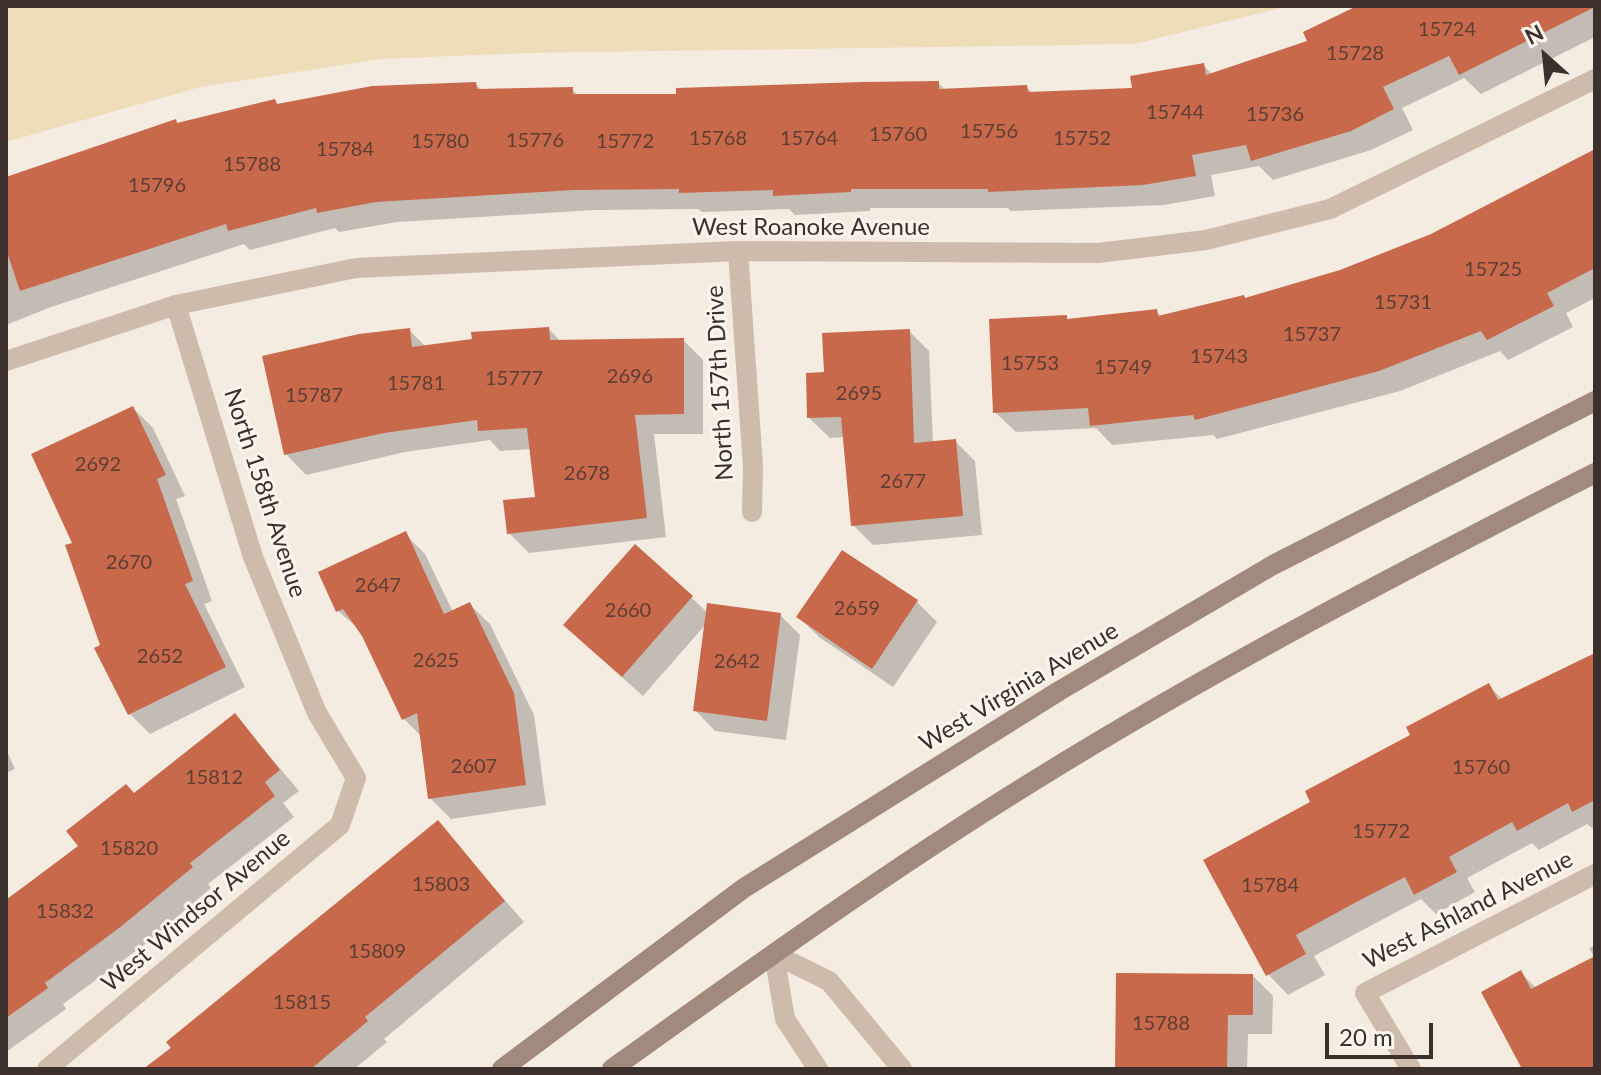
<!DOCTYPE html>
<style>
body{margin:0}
#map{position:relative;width:1601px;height:1075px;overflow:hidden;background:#f4ebe1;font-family:Lato,sans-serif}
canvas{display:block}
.frame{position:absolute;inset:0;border:8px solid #3b302b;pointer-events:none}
.north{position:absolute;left:1505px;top:16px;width:80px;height:80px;-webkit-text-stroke:6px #fbf5ee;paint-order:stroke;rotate:333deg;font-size:22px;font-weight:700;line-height:32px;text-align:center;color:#3b302b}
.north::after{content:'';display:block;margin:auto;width:28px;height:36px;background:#3b302b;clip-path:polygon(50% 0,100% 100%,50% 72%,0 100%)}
.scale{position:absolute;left:1325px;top:1023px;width:108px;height:36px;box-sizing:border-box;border:4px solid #3b302b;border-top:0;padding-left:10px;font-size:24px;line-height:28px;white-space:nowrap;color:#3b302b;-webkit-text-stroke:6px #fbf5ee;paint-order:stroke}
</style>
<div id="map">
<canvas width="1601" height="1075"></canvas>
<div class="frame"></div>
<div class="north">N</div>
<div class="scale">20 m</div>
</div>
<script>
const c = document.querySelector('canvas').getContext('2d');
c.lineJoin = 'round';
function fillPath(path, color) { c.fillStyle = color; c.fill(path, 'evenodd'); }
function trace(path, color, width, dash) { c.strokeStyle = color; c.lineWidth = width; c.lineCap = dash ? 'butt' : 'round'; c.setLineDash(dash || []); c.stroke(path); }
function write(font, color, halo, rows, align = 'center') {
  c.font = font + ' Lato,sans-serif'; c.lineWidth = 6; c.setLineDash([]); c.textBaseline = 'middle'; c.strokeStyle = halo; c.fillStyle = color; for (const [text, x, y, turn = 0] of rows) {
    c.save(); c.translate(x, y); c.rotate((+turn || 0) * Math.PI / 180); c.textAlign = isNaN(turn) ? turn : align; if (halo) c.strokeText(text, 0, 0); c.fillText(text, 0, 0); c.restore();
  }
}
fillPath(new Path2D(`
 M6,6H1289L1134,44L527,53L381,59L200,87L6,142Z`), '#efdcb8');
fillPath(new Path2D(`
 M1362,6H1373L1377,10L1385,6H1595V37L1481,94L1464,78L1402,108L1413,130L1371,150L1273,180L1259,166L1211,175L1215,196L1164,205L1011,211L1008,208H870V211L795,215L789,209L702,212L698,209L595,210L397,222L339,232L335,228L250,250L244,244L51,307L6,325V179L179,125L275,101L279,106L476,84L482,91L572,89L579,96H678L938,83L945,90L1026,87L1034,94L1134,90L1203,65L1213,75L1310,42L1306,33Z
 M1595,151V298L1566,313L1573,327L1508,360L1500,351L1400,391L1217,439L1213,435L1112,445L1096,428L1016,432L995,412L1066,317L1069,321L1156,311L1162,317L1246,300L1341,272L1432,236Z
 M549,329L561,342L683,340L703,360V434H654L666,537L529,553L509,533L537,498L531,449L500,451L490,440L405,452L306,475L286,454L409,330L426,347Z
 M909,331L929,351L933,443L955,441L975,461L982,535L873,545L853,525L845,437L830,438L809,418L826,374Z
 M133,408L153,428L185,496L176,499L212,601L204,604L245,687L150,734L130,714L102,646L75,544Z
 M405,534L425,554L453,612L469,604L490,624L534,715L546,805L451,819L430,798L422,737L404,719L360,630L338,611Z
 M636,547L708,613L780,615L800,635L786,740L715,731L695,710L706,624L643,696L586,645Z
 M843,553L917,602L937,622L893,687L819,637L799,617Z
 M1595,655V830L1587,824L1539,850L1532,843L1467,878L1475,892L1436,914L1421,899L1314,956L1325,975L1288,995L1268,974L1313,802L1488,685L1503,700Z
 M235,715L299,791L283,803L294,817L208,884L211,888L144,945L63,1004L66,1009L6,1052V899L81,847L135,795Z
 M6,749L15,769L6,773Z
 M437,823L524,922L384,1039L387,1042L354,1069H145Z
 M1595,945V1069H1524L1521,973L1537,989L1595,958L1589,948Z
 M1253,976L1273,996L1272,1034H1248L1247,1069H1119Z`), '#0003');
fillPath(new Path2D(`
 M1357,6L1595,7L1459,75L1449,56L1383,87L1394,109L1351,131L1251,161L1246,145L1192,155L1196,176L1143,185L988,192V189H851V192L773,196V190L679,193V189L574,190L376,202L317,213L316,208L228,231L226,224L20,291L6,249V177L176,119L177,123L275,99L277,104L372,86L476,82L477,89L573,87V94H676V88L863,82L939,81V89L1027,85L1028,92L1132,88L1130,76L1204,63L1206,75L1307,41L1303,32Z
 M1595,149V268L1547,293L1554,306L1487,340L1481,331L1379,371L1195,420L1193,415L1090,426L1088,408L993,413L989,319L1067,315V319L1157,309L1158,316L1244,295L1245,298L1340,270L1431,234Z
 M549,327L550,340L684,338V414L635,415L647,518L507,534L503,500L535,497L527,428L478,431L477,420L384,433L284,455L262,356L359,334L410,328L412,347L472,339L471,332Z
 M910,329L914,443L956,439L963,516L851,526L841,417L807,418L806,373L824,372L822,333Z
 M133,406L166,475L157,479L193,581L185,584L226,667L128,715L94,648L100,645L65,545L72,543L31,454Z
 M406,531L444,614L470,602L514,693L526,785L428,799L417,713L402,720L362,636L343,609L336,612L318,572Z
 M635,544L693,596L622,677L563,625Z
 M842,550L918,600L872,669L796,617Z
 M707,603L781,613L767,721L693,711Z
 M1595,653V800L1572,812L1568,803L1517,831L1512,822L1449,857L1457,872L1414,895L1405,877L1362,899L1296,935L1306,954L1266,976L1203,860L1310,802L1305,791L1410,735L1406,727L1489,683L1498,700Z
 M235,713L280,770L265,782L275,796L190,863L193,867L123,925L45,983L48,988L6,1018V900L78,846L66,831L126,784L134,793Z
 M438,820L505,901L365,1017L368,1021L311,1069H143L171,1048L166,1042Z
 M1595,956V1069H1522L1481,992L1521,970L1531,989Z
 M1116,973L1253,974V1015H1228L1227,1069H1115Z`), '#c8694b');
trace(new Path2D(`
 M738,251L753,467L752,512
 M6,361L176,305L356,268L738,251L1098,253L1206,240L1330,209L1595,79
 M774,954L829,981L902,1069
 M774,954L785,1019L818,1069
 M47,1069L340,825L356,778L317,713L253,557L176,305
 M1411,1069L1365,993L1595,874`), '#cdbbac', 20);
trace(new Path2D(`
 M502,1069L744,888L1059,691L1273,565L1595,401
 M612,1069C750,970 888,871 1032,782C1214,669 1404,570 1595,473`), '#a18a7d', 20);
write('20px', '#5e3e33', null, [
 ["15724",1447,30],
 ["15728",1355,54],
 ["15744",1175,113],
 ["15736",1275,115],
 ["15756",989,132],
 ["15760",898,135],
 ["15768",718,139],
 ["15764",809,139],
 ["15752",1082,139],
 ["15776",535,141],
 ["15780",440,142],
 ["15772",625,142],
 ["15784",345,150],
 ["15788",252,165],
 ["15796",157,186],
 ["15725",1493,270],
 ["15731",1403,303],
 ["15737",1312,335],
 ["15743",1219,357],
 ["15753",1030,364],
 ["15749",1123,368],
 ["2696",630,377],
 ["15777",514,379],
 ["15781",416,384],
 ["2695",859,394],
 ["15787",314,396],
 ["2692",98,465],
 ["2678",587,474],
 ["2677",903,482],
 ["2670",129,563],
 ["2647",378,586],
 ["2659",857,609],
 ["2660",628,611],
 ["2652",160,657],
 ["2625",436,661],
 ["2642",737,662],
 ["2607",474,767],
 ["15760",1481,768],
 ["15812",214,778],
 ["15772",1381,832],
 ["15820",129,849],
 ["15803",441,885],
 ["15784",1270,886],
 ["15832",65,912],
 ["15809",377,952],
 ["15815",302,1003],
 ["15788",1161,1024]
]);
write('24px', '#3b302b', '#fbf5ee', [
 ["West Roanoke Avenue",811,227],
 ["North 157th Drive",720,383,-93],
 ["North 158th Avenue",265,493,72],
 ["West Virginia Avenue",1019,687,-31],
 ["West Ashland Avenue",1468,910,-27],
 ["West Windsor Avenue",196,911,-40]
]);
</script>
